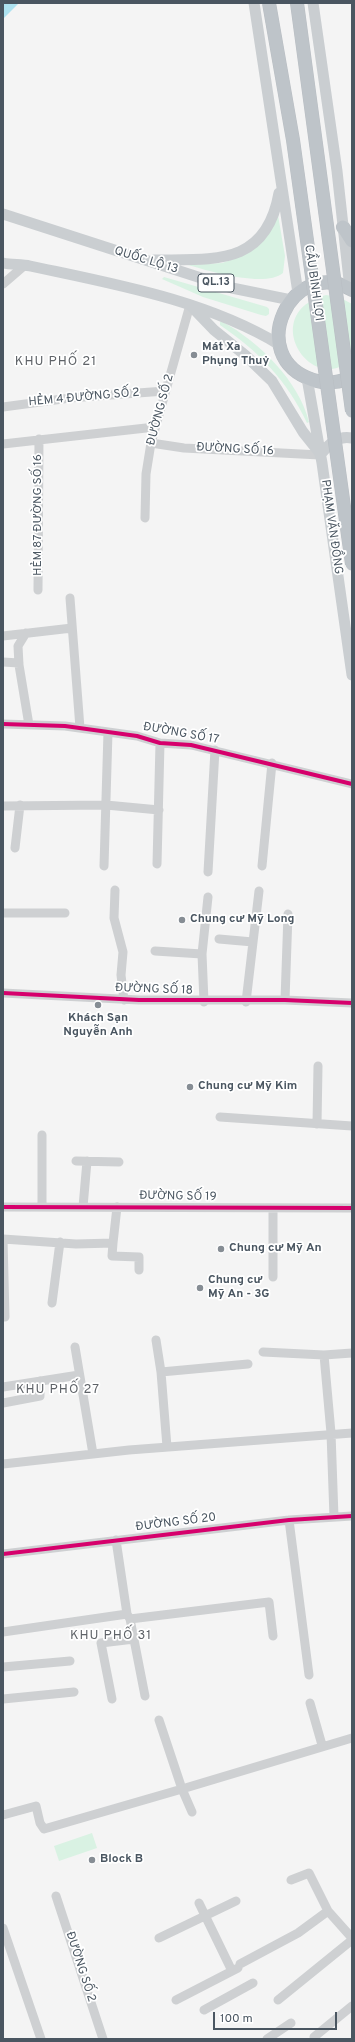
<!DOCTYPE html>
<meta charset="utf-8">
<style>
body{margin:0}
#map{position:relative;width:355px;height:2042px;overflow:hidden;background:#f4f4f4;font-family:Overpass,sans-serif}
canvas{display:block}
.frame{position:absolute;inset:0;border:4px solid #4a5661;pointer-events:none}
.scale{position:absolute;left:213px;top:2012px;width:124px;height:18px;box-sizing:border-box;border:2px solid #4a5661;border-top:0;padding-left:5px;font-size:12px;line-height:14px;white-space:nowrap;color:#4a5661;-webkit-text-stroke:3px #fff;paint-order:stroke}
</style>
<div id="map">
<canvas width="355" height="2042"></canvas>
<div class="frame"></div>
<div class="scale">100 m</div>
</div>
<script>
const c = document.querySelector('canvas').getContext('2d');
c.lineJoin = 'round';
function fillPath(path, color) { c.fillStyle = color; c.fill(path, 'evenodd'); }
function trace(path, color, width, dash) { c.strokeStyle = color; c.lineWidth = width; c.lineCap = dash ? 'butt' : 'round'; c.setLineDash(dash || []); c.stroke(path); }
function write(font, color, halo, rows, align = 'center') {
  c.font = font + ' Overpass,sans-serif'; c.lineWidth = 3.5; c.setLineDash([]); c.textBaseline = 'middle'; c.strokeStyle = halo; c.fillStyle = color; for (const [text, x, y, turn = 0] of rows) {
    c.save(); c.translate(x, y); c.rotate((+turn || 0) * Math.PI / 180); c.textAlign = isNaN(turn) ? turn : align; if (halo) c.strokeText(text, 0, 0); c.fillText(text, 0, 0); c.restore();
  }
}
fillPath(new Path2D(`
 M278,215L285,256L283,273C265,288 209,271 188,265L222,263L239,257Z
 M164,277L267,307L269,309V314L266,316L261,315L203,297L162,279Z
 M326,295L339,297L352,304V359C311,398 257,313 326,295Z
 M220,322H223C259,342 299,381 309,422L307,423C287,380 258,351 220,325Z
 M92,1833L97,1848L59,1861L54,1846Z`), '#d9f2e3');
fillPath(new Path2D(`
 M3,3H19L3,19Z`), '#aee2f0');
const highway = new Path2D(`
 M343,227L352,241
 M352,290C292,254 243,357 313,380C326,384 341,383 352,376`);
trace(highway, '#b9bec3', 14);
trace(new Path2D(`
 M3,284L25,265
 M3,407L70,398L165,391
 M151,443L184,448L320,455
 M3,444L155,427
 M145,518L146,474L151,443L190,305
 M38,590L39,439
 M70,598L80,728
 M26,633L18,646L19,665L29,725
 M3,636L72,628
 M3,662L19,663
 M3,724L65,726L137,736L160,743L191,745L352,784
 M3,806L106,805L159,810
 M15,848L20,805
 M157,864L160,743
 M104,866L108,732
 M262,866L272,763
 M208,872L215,750
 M115,890L114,918L123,952L121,975L124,1000
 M3,913H65
 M219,939L253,942
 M155,951L202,954
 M3,993L139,1000H285L352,1003
 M285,1000L288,914
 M204,1002L202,954L208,897
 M246,1002L259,891
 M220,1117L352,1126
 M317,1124L318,1066
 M76,1161L119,1162
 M3,1207L352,1208
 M42,1207V1135
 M83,1207L87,1161
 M113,1243L112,1256L139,1257V1270
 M273,1277V1208
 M52,1303L60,1242
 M3,1317H5L3,1239L76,1244L113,1243L117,1207
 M156,1340L161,1372
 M75,1347L93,1454
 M263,1352L324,1355L352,1353
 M324,1355L331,1433L334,1517
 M3,1387L79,1375
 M3,1403L40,1396V1381
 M167,1447L161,1372L248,1364
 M3,1464L129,1450L352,1433
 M289,1520L309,1675
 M116,1540L127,1614L130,1619L145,1696
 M3,1554L289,1520L352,1516
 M130,1619L269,1602L273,1636
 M3,1632L127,1614
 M3,1667L70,1661
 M3,1699L74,1692
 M112,1699L101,1643L134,1639
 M310,1703L322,1745
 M192,1812L182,1789L352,1738
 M3,1815L36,1806L40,1823L44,1829L182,1789L159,1720
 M291,1880L309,1873L328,1911L352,1938
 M56,1896L103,2039
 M199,1903L232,1971
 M3,1928L41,2039
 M159,1938L236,1901
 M240,1964L298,1933L328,1911
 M176,2000L238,1968
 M278,2000L352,1940
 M204,2010L253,1983
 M314,2037L352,2006
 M267,2039L291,2023`), '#ced0d2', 9);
trace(new Path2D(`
 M254,3L298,293
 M313,3L337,171L350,289
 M3,214L232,288L291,300
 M154,260C213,259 266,267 279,193
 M3,263C12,265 21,264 30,266C114,284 206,300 280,345
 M190,305L214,330L245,355L272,381L303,432L319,452
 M307,378L322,463L352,675
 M320,455C329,444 338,435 352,438`), '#caced1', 11);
trace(highway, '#bec4c9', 13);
const highwayBridge = new Path2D(`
 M269,3L293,140L352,564
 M297,3L352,411`);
trace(highwayBridge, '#b9bec3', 14, []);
trace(highwayBridge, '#bec4c9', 13);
trace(new Path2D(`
 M3,724L65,726L137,736L160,743L191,745L352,784
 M3,993L139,1000H285L352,1003
 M3,1207L352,1208
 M3,1554L289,1520L352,1516`), '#d6006c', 4);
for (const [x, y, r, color] of [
 [194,355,4,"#868d94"],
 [182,920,4,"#868d94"],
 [98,1005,4,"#868d94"],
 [190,1087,4,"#868d94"],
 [221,1249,4,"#868d94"],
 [200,1288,4,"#868d94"],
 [92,1860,4,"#868d94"]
]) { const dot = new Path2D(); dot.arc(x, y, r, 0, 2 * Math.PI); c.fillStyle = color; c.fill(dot); trace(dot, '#fff', 1.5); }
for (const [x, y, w] of [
 [216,283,36]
]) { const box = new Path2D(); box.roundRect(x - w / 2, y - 9, w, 18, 3); c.fillStyle = '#fff'; c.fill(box); trace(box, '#4a5661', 1); }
write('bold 11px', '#4a5661', null, [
 ["QL.13",216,283]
]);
write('12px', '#4a5661', '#fff', [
 ["QUỐC LỘ 13",146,261,17],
 ["CẦU BÌNH LỢI",313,283,82],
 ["HẺM 4 ĐƯỜNG SỐ 2",84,398,-5],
 ["ĐƯỜNG SỐ 2",161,410,-75],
 ["ĐƯỜNG SỐ 16",235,450,3],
 ["HẺM 87 ĐƯỜNG SỐ 16",39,515,-90],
 ["PHẠM VĂN ĐỒNG",331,527,82],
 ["ĐƯỜNG SỐ 17",181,734,10],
 ["ĐƯỜNG SỐ 18",154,990,2],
 ["ĐƯỜNG SỐ 19",178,1197,1],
 ["ĐƯỜNG SỐ 20",176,1523,-7],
 ["ĐƯỜNG SỐ 2",80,1967,72]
]);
write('bold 12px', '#4a5661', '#fff', [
 ["Mát Xa",202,348],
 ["Phụng Thuỷ",202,362],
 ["Chung cư Mỹ Long",190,920],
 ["Khách Sạn",98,1019,"center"],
 ["Nguyễn Anh",98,1033,"center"],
 ["Chung cư Mỹ Kim",198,1087],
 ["Chung cư Mỹ An",229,1249],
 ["Chung cư",208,1281],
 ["Mỹ An - 3G",208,1295],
 ["Block B",100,1860]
], 'left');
c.letterSpacing = '1px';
write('13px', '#5f6368', '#fff', [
 ["KHU PHỐ 21",56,362],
 ["KHU PHỐ 27",58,1390],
 ["KHU PHỐ 31",111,1636]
]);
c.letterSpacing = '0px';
</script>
